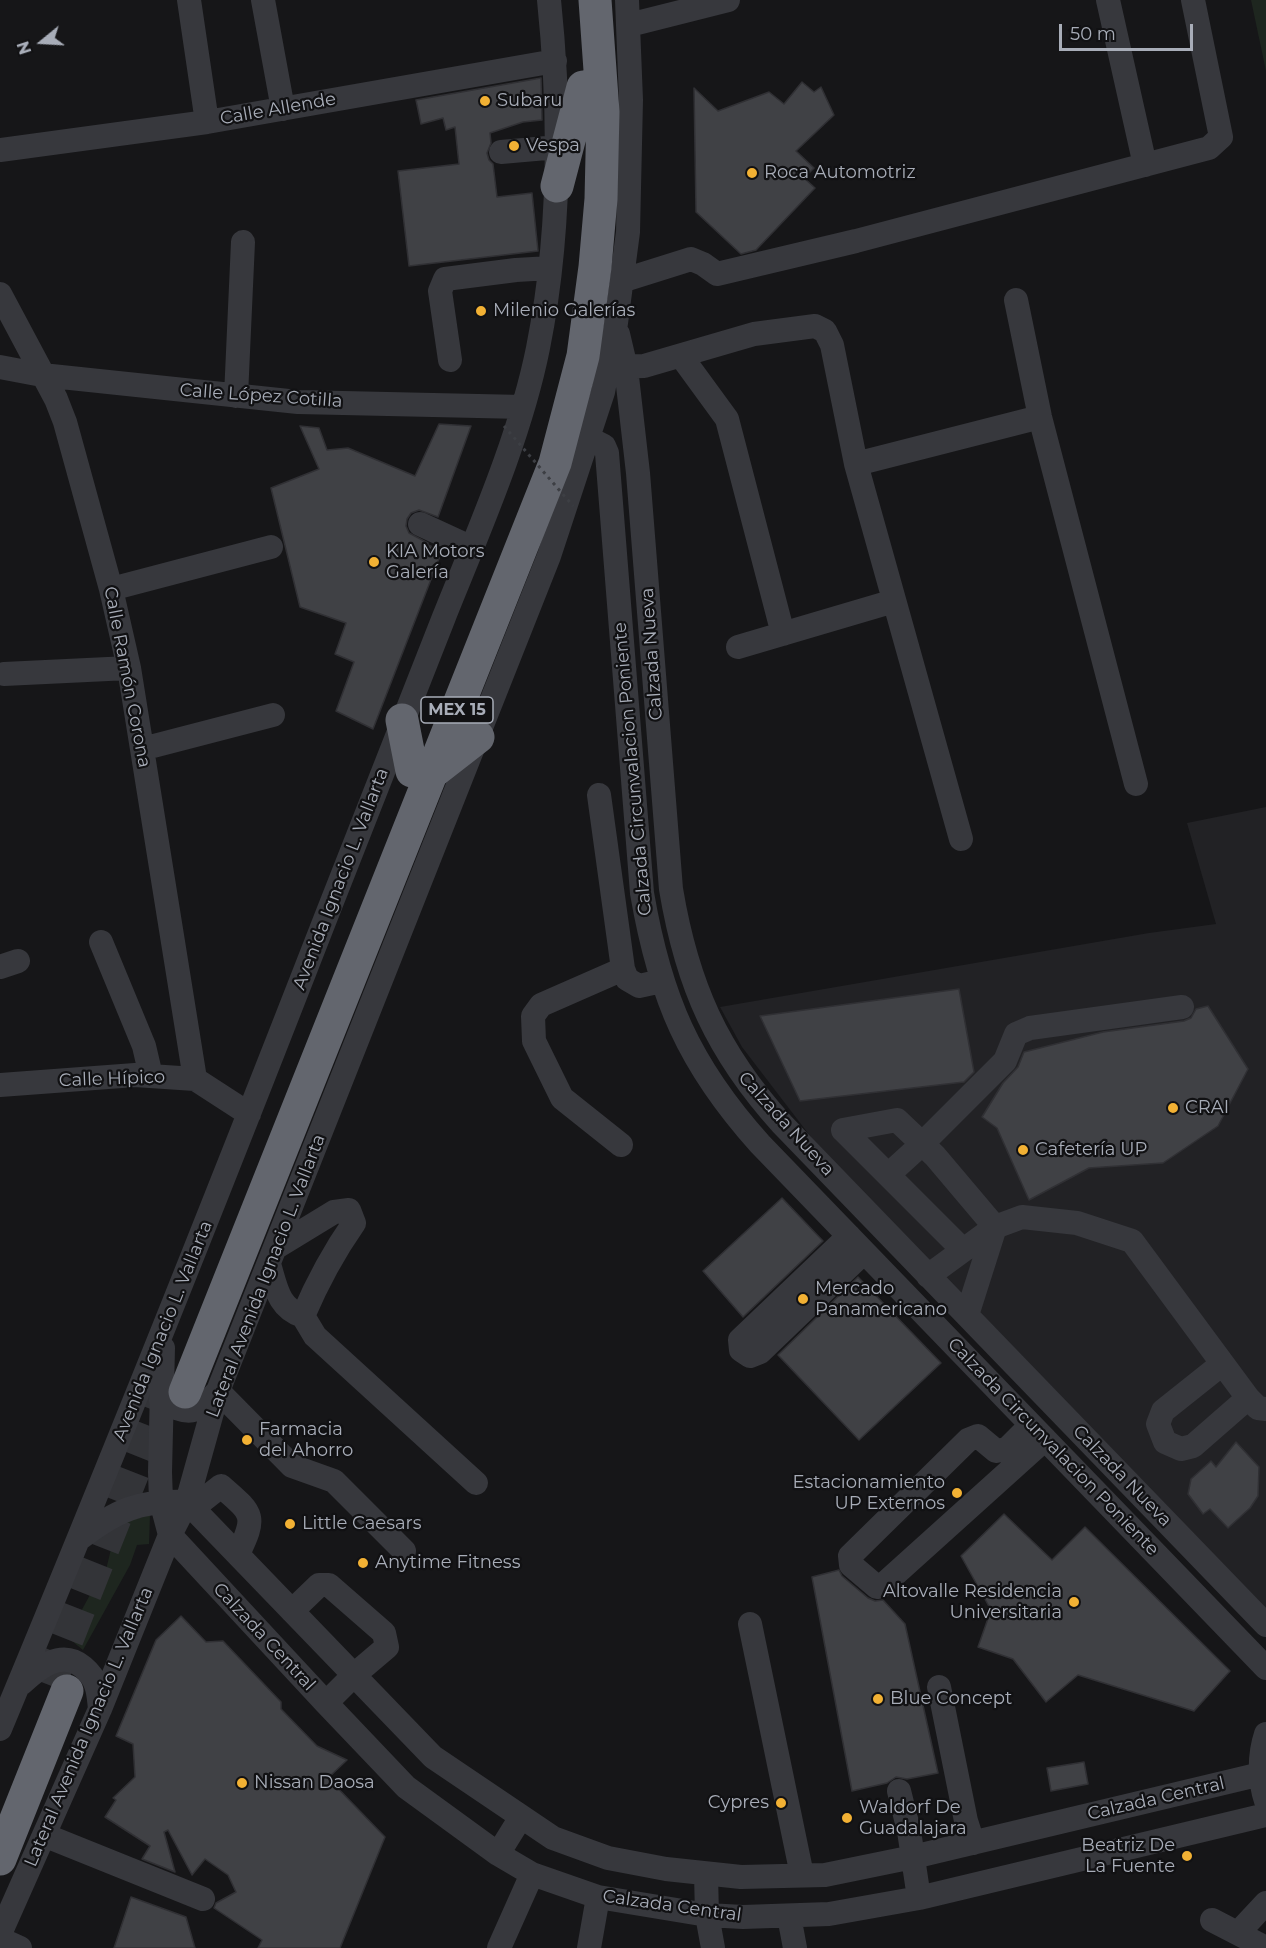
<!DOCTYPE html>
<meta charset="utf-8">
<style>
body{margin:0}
#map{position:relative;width:1266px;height:1948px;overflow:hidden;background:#161618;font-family:Montserrat,sans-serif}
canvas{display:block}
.north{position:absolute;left:12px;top:12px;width:60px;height:60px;-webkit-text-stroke:4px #111113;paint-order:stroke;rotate:252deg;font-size:16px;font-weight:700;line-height:24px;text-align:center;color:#a8adb8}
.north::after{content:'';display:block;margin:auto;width:21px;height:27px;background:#a8adb8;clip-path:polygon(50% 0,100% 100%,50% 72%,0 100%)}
.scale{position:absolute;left:1059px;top:24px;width:134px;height:27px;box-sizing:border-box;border:3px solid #a8adb8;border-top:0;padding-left:8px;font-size:18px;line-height:21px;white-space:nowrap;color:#a8adb8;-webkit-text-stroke:4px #111113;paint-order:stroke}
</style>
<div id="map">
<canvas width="1266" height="1948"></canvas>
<div class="north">N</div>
<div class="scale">50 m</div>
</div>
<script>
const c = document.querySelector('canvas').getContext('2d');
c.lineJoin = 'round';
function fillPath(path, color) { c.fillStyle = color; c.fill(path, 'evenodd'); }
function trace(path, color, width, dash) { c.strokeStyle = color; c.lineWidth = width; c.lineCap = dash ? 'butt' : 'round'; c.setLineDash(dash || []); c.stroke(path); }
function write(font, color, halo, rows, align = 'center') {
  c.font = font + ' Montserrat,sans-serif'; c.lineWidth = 4.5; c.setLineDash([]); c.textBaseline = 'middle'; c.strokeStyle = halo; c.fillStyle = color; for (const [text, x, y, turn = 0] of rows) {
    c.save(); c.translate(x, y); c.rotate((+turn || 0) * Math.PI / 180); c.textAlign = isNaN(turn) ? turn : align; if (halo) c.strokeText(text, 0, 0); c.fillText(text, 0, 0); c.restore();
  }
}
fillPath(new Path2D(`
 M1266,807V1611L817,1145L742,1047L720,1007L1149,933L1216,924L1187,823Z`), '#222225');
fillPath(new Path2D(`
 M1251,0H1266V71Z
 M150,1515L149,1544L137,1545L130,1565L83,1650L67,1637L97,1582L105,1574L111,1549L107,1548L116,1524Z`), '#1e261f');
const building = new Path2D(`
 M541,78L542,120L523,122L490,133L491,143L487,153L489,160L493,164L497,197L532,193L538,251L409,266L398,171L459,164L455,127L446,130L443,118L421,124L416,100Z
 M802,82L814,92L821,87L834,115L796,151L814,168L804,178L815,188L756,250L741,254L696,212L694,88L718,111L769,92L784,104Z
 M439,424L471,426L438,517L419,510L411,513L407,519L406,526L409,533L428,543V545L442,551L373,729L336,711L354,662L335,654L346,623L300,607L271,488L319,469L300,426L319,428L327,450L348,448L415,476Z
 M959,989L974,1072L964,1082L800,1101L760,1016Z
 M1208,1006L1248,1069L1218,1126L1163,1163L1089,1168L1029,1200L997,1128L982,1117L1003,1083L1018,1067L1024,1052L1103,1032L1184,1021L1191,1018L1196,1009Z
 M782,1198L823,1241L743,1317L703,1271Z
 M858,1277L941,1363L859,1440L778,1355Z
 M1236,1442L1259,1467L1258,1496L1250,1508L1228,1528L1210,1509L1203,1514L1188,1494L1191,1479L1211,1461L1216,1467Z
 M1004,1514L1052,1560L1085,1527L1230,1671L1194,1711L1078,1675L1046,1702L1013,1659L978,1647L991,1610L961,1556Z
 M839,1570L842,1576L868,1598L875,1601L883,1600L905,1624L938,1773L907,1779L896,1777L887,1783L852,1791L812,1577Z
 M181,1616L206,1642L223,1641L281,1702V1709L317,1746L347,1760L328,1778L385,1837L340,1948H258L262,1940L214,1908L216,1903L236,1892L228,1875L205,1859L192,1875L168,1830L164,1832L175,1872L142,1859L150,1846L105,1817L116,1800L113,1798L135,1777L133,1744L116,1736L156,1640Z
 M1084,1762L1088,1784L1051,1791L1047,1768Z
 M131,1897L186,1917L195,1948H114Z`);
fillPath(building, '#404145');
trace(building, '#303034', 1.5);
trace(new Path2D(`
 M49,1685L166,1389`), '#333438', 33, [33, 16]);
trace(new Path2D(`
 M189,0L207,122
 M263,0L283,109
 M1108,0L1145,165
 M629,25L728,0
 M0,150L207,122L555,61
 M501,152L558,147
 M621,281L691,259L703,264L717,274L856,241L1209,148L1221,137L1193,0
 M0,294L56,399L65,422L111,589L129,668L195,1079
 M1016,300L1040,417L1136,784
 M618,334L626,368L638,473L671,889C687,985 717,1052 782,1124L1266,1625
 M681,356L727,419L783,634
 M450,360L440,291L445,279L516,270L550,268
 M0,367L42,375L298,402L523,407
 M610,367L644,366L754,334L815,326L825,331L832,345L856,464L961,839
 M236,396L243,242
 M588,438L604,446L607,453L642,893C660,998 689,1065 760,1144L1266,1668
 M856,464L1040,417
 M420,524L472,548
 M111,589L271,547
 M738,647L894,601
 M4,674L129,668
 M142,749L273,715
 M599,795L623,969L627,979L639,986L662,981
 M101,942L144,1046L151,1076
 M0,967L18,961
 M0,1085L135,1075L195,1079L249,1114
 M843,1130L897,1120L935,1156L995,1227
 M843,1130L963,1250
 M621,1145L562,1098L534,1041L533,1016L541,1005L623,969
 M888,1175L922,1144L1005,1061L1016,1034L1030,1028L1182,1007
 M849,1236L740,1340L741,1350L750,1356L760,1352L864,1252
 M275,1248L334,1212L349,1210L354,1223C333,1253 317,1283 303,1316
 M269,1264C276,1287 278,1308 303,1316L315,1336L476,1483
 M928,1276L995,1227L1022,1217L1077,1223L1132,1241L1248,1398L1258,1408L1266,1409
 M967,1315L995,1227
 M163,1348L160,1472L161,1501L170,1535L326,1703L406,1787L498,1854L532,1874L598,1897L707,1915L743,1917L829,1914L919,1898L1266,1815
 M1222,1364L1163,1411L1158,1424L1165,1442L1181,1449L1193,1446L1248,1398
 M161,1400C188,1416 197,1415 218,1391L292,1466L334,1481L404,1551
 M1031,1425L1007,1449L996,1451L978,1436L968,1440L850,1556L851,1565L877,1587L883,1585L1045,1439
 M193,1508L221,1486C253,1514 257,1515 238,1554
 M79,1539C117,1510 139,1500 187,1502L433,1757L553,1838L608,1858L666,1869L741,1877L825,1875L913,1857L1261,1774
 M292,1611L319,1585H329L384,1633L387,1647L354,1675L326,1703
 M750,1624L802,1875
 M22,1683C38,1668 61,1649 83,1667C89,1672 94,1678 96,1685C99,1693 99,1701 100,1709
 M939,1687L966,1821L973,1843
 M0,1729C112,1460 220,1189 326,917C365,817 404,717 444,617C478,532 520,438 538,348C561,233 561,116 549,0
 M1266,1734C1259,1755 1259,1780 1266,1801
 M899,1791L909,1831L919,1898
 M44,1835L203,1899
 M498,1854L521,1817
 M706,1874L707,1915L713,1948
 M789,1916L795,1948
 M1212,1920L1266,1948
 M1238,1933L1266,1903
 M0,1934L100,1709L170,1535L187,1502L218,1391L549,556L603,392L616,323L628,232L631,100L627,0
 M0,1939L20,1948
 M499,1948L532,1874
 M589,1948L598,1897`), '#37383d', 24);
trace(new Path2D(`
 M557,186L583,87
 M402,720L412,771
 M433,772L478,737
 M185,1392L555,463L583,356L595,267L601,199L603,112L595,0
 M0,1859L67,1691`), '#63666e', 33);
trace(new Path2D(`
 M504,426L573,506`), '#3d3f44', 3, [3, 4.5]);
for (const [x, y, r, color] of [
 [485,101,6,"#f2b134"],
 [514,146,6,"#f2b134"],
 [752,173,6,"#f2b134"],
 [481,311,6,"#f2b134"],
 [374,562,6,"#f2b134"],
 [1173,1108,6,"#f2b134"],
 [1023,1150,6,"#f2b134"],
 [803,1299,6,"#f2b134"],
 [247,1440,6,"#f2b134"],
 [957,1493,6,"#f2b134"],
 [290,1524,6,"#f2b134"],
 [363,1563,6,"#f2b134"],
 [1074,1602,6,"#f2b134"],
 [878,1699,6,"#f2b134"],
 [242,1783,6,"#f2b134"],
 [781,1803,6,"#f2b134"],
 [847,1818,6,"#f2b134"],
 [1187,1856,6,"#f2b134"]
]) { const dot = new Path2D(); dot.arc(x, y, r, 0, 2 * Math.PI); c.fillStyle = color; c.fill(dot); trace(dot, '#111113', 2); }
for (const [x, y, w] of [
 [457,710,72]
]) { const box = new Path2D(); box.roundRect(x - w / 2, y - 13, w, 26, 4.5); c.fillStyle = '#111113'; c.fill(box); trace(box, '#a8adb8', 1.5); }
write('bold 16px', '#a8adb8', null, [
 ["MEX 15",457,710]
]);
write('18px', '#a8adb8', '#111113', [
 ["Subaru",497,101],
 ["Vespa",526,146],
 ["Roca Automotriz",764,173],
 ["Milenio Galerías",493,311],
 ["KIA Motors",386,552],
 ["Galería",386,573],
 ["CRAI",1185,1108],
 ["Cafetería UP",1035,1150],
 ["Mercado",815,1289],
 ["Panamericano",815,1310],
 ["Farmacia",259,1430],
 ["del Ahorro",259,1451],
 ["Estacionamiento",945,1483,"right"],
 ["UP Externos",945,1504,"right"],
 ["Little Caesars",302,1524],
 ["Anytime Fitness",375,1563],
 ["Altovalle Residencia",1062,1592,"right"],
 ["Universitaria",1062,1613,"right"],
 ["Blue Concept",890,1699],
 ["Nissan Daosa",254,1783],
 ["Cypres",769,1803,"right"],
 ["Waldorf De",859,1808],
 ["Guadalajara",859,1829],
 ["Beatriz De",1175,1846,"right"],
 ["La Fuente",1175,1867,"right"]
], 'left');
write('18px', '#a8adb8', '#111113', [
 ["Calle Allende",278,109,-10],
 ["Calle López Cotilla",261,396,4],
 ["Calzada Nueva",652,654,-94],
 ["Calle Ramón Corona",127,677,79],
 ["Calzada Circunvalacion Poniente",633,769,-95],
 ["Avenida Ignacio L. Vallarta",341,879,-69],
 ["Calle Hípico",112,1079,-2],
 ["Calzada Nueva",786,1124,48],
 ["Lateral Avenida Ignacio L. Vallarta",266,1276,-69],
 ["Avenida Ignacio L. Vallarta",163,1331,-68],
 ["Calzada Circunvalacion Poniente",1053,1447,46],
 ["Calzada Nueva",1122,1476,46],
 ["Calzada Central",264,1637,47],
 ["Lateral Avenida Ignacio L. Vallarta",89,1727,-67],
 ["Calzada Central",1156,1799,-13],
 ["Calzada Central",672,1906,8]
]);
</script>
